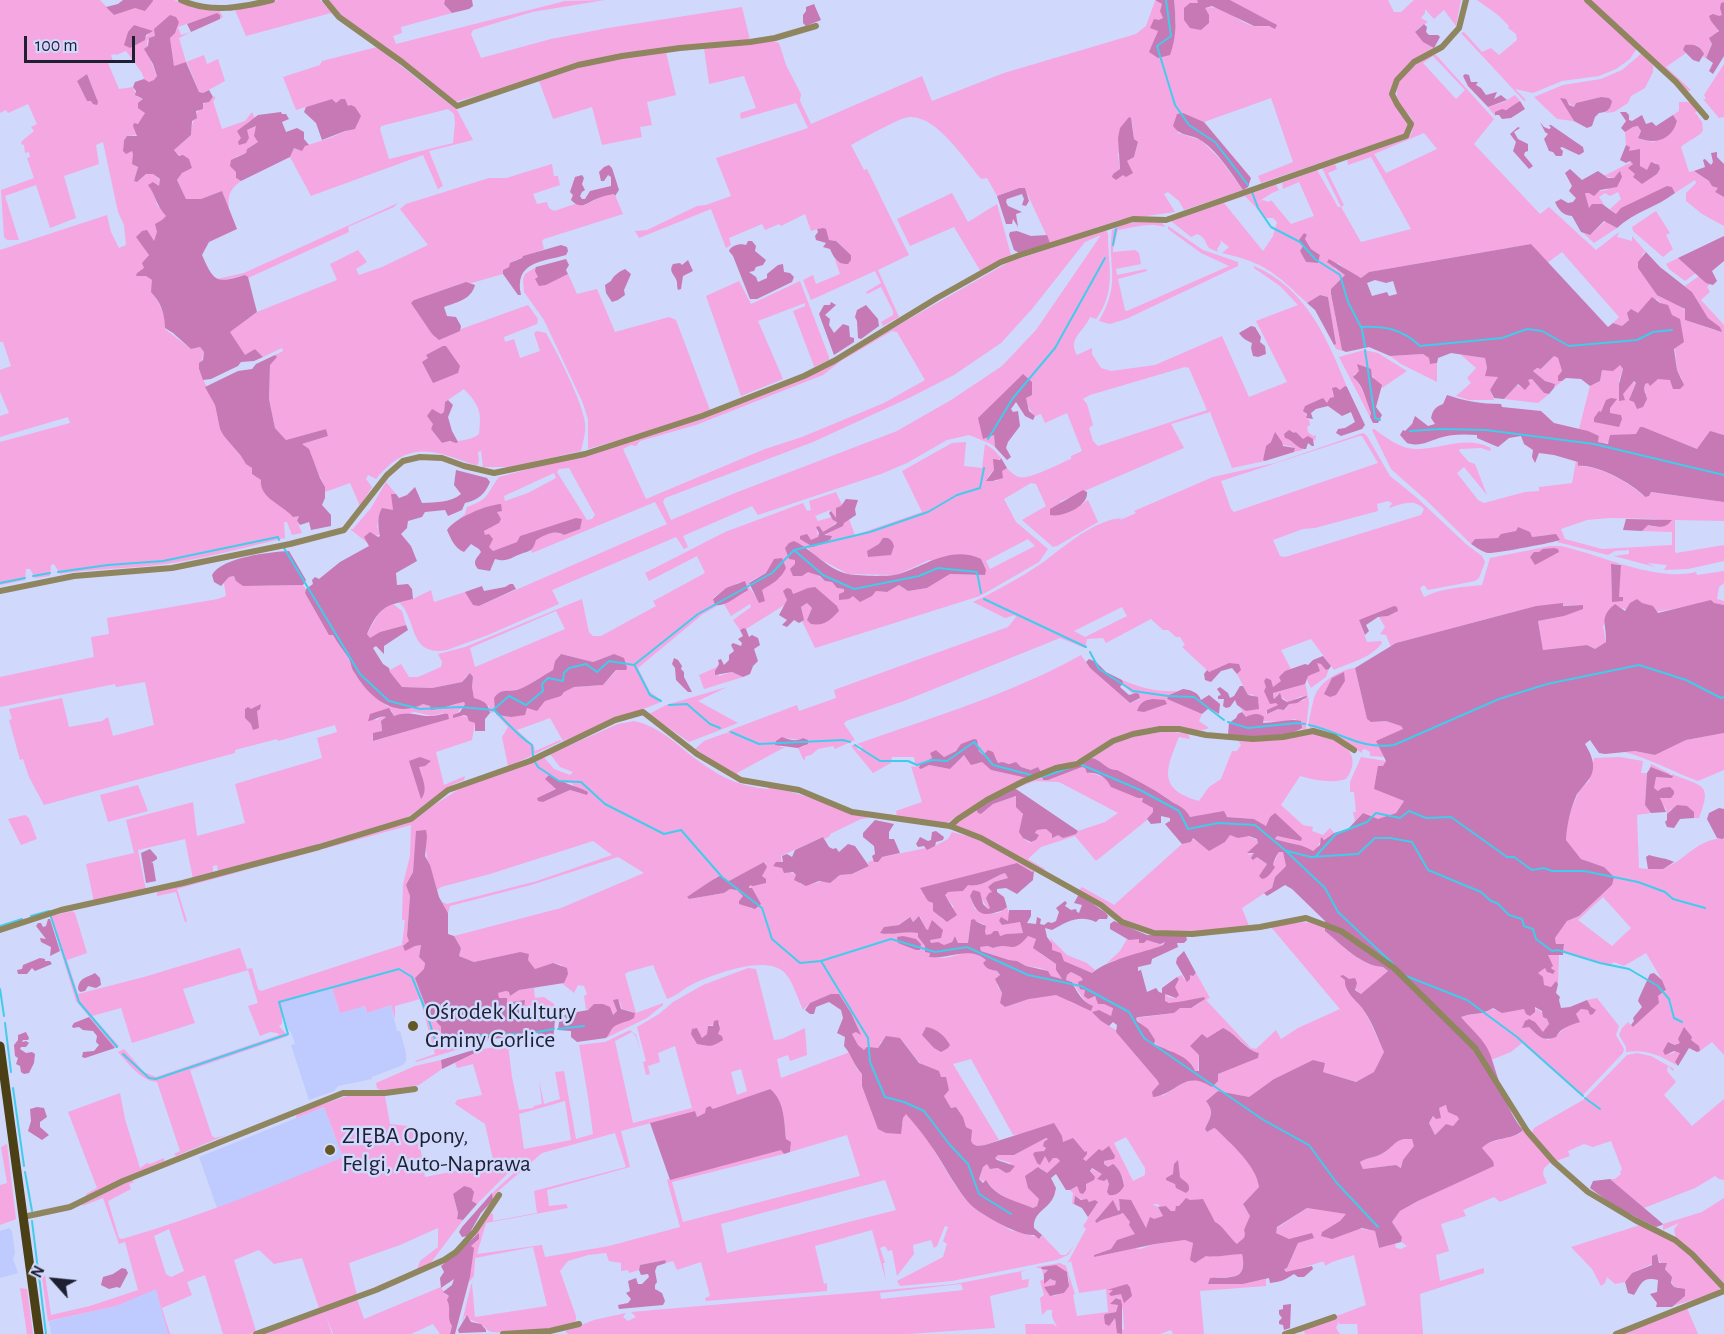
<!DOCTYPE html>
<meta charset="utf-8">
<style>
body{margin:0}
#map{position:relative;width:1724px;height:1334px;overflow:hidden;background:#d0d8fc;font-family:"Alegreya Sans",sans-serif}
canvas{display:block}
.north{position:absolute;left:24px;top:1250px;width:60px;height:60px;-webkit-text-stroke:4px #d0d8fc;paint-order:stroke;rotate:297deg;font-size:16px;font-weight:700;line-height:24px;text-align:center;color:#1d2030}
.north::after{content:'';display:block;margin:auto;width:21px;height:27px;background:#1d2030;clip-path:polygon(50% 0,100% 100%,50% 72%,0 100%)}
.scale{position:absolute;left:24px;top:36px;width:111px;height:27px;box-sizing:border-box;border:3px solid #1d2030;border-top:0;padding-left:8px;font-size:18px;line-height:21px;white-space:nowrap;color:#1d2030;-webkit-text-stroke:4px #d0d8fc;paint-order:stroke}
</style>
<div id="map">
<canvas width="1724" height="1334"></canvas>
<div class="north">N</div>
<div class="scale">100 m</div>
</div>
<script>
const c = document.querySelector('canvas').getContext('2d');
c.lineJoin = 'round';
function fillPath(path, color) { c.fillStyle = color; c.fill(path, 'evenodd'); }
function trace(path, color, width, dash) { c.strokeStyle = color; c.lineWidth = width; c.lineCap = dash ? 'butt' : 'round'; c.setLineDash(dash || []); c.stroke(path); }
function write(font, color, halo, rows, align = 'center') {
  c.font = font + ' "Alegreya Sans",sans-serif'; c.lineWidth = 5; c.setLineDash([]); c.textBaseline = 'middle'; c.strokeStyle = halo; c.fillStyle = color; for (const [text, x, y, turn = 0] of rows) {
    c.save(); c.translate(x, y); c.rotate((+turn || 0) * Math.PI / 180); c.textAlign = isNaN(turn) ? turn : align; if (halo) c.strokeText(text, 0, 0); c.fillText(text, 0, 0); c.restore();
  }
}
fillPath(new Path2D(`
 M332,988L340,1013L364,1006L367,1013L391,1005L397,1031H400L406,1053V1061L403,1065L372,1077V1079L338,1086L334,1091L309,1100L291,1045L295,1044L291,1032L288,1029L280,1003Z
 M324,1107L343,1157L263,1192L217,1208L199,1157Z
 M9,1228L12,1231L15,1253L13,1259L18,1273L0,1278V1231Z
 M156,1288L168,1334H51L49,1321L116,1306Z`), '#bfcafe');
fillPath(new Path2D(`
 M0,0H100L114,15L153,0H174L192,7L219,10L223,17L220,19V15L217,13L178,27L181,35L191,32L179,38L186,62L204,55L207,64L218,59L225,81L203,93L199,92L187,62L174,66L170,38L178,27L155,36L147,41L148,54L157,76L155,80L149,82L144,79L142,73L126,51L116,55L115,54L111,55L113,61L108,63L119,89L133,87L137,97L143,99L138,107L145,112L137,135L127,136L124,139L123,151H132C138,162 139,169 134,181L137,182L146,174H153L160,180L159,186L153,191L157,205L166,216C155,230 155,249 143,263L144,268L137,273L146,276L152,280L155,295L165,317V329L191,349L200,347L204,352L199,370L215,405L220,429L238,453L252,468V474L261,480L272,500L293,516H299L297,521L302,533L292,535L287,522H284L285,538C241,548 194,562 148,566C118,569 90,569 60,574L54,564L51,565L50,576L35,578L30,569H26L25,580L0,585V442L70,423L68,417L0,437V416L9,413L0,392V370L11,366L3,342H0V250L107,215L111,232L119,248L126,245L124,225L118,212L103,142L96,145L99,164L64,176L76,218L50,228L36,185L5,196L19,240H7L4,237L1,190L34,178L27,158L30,157L29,152L25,153L24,145L21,144L22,141L34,131L31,127L37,124L28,104L8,113L6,110L0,113ZM133,25L141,27L149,34L140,42L129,48ZM87,74L96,97L97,100L87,101L77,81Z
 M278,0H320L342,23L331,13L246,36L235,10Z
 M326,0H445L444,4L452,13L401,27L402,33L393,36L396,44L565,1L605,0L532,12L473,30L471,34L481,58L551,39L608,28L742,7L750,40L622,54L455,102L354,28Z
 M1174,0H1197L1198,3L1205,8C1224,3 1237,23 1255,26C1263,27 1268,25 1275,28L1276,25L1230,0H1388L1394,12H1401L1414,0H1461L1456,26L1444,10L1434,19L1425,9V13L1421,18L1428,22L1421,26L1415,32L1423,42L1434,48L1409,65L1391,93L1408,124L1404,134L1261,183L1258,176L1293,162L1271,98L1204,122L1183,113L1179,114L1178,133L1201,140L1220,159L1243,190L1184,210L1179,201L1168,192L1164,194L1175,212L1119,220L1050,243L1025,189L1018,188L997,196L987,178L981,179C965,160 937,116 910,117C900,117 863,139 851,145L864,170L867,169L909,255L878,270L899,317L883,326L881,322L893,315V311L881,287L867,294L866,292L881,283L875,271L811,300L803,280L813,275L816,284L840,274L835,260L843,264L851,255L836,241L829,240L825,229L821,228L811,231L805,214L781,226L779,224L765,230L762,224L729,238L731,245L726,248L711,209L639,238L635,231L647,230L697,206L706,205L731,196L716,158L808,128L796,103L741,119L740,113L756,108L744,76L709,84L704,48L770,40L779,43L786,65L801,94L800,101L811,124L922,76L932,101L1004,73L1136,34L1146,26L1155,1H1159L1162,4L1163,18L1159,21L1154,19L1158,31L1155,37L1176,23ZM1132,122L1134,139L1138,143L1134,157L1127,161L1116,180L1113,174L1120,170L1118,154Z
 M1477,0H1583L1637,48L1630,59L1616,69L1599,76L1562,81L1533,93L1515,89L1526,100L1524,101L1461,33L1464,32L1482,52L1491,48L1499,55L1517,40L1516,34L1508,28L1509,26L1498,15Z
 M1589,0H1724V2L1721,3L1723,14L1719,17C1718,26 1721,33 1711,36L1712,43L1706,58L1703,57V51L1697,45L1683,50L1686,53L1666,67L1691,90L1688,91Z
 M377,47L457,110L473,140L429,151L443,186L438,189L423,155L311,196L290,157L294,148H304L305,146L330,138L357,126L358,121L348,107L336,104L332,99L296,110L283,77L320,65L322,61ZM448,109L454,114L455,123L453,143L389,159L380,129L381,126Z
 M666,52L676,95L647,102L652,125L640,127L642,137L602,145L592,107L553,119L539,81L581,67L612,59Z
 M1642,53L1653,66V72L1645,88L1631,96L1628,103L1614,112L1605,113L1610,109L1601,97L1576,103L1574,107L1561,98L1574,121L1557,119L1534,97L1563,85L1601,79L1622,70Z
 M1431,55H1436L1494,119L1474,144L1540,214L1549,207L1596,250L1619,232L1617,237L1632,241V236L1646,252L1643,253L1641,259L1675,303L1685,310V320L1715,330L1720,327L1708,318L1692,292L1685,286L1699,276L1710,284L1707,287L1710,292L1701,300L1724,325V435L1718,433L1697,449L1643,427L1636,434C1617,433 1618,446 1598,442L1599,436L1579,429L1590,386L1600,381L1602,370L1620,365L1623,369L1619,380V397L1633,382L1636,383L1630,397L1646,393L1644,389L1645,384L1657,379H1682L1677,370L1672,315L1657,299L1638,313H1636L1622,326L1613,323L1619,317L1562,252L1547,263L1531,244L1369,272L1361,278L1355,276L1338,263L1334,268L1346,275L1331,289V294L1342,350L1346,352L1336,349L1334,345L1336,344L1328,297L1320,295L1307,303C1275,273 1266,263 1222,253L1229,247L1220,240L1221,243L1217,249L1218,252L1209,248C1205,243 1206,237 1197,234L1191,237L1171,221L1276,185L1279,190L1272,193L1255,204L1262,200L1269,202L1271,200L1291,224L1314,216L1299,182L1283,189L1282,183L1317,170L1338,207H1341L1322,168L1335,164L1337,169L1328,173L1344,205L1341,207L1361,242L1411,229L1371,157L1348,165L1347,159L1411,135C1418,114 1406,117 1399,102C1389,81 1416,64 1431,55ZM1433,56L1465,90L1456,99L1423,63ZM1424,133L1437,149L1386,173L1374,154ZM1245,196L1266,218H1273L1277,222L1273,236L1263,251L1224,203ZM1304,233L1307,236L1305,239L1311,249L1320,255L1318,263L1306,262L1300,251L1303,246Z
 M1724,64V117L1719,118L1703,99H1706L1704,95Z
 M1515,95L1520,101L1516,105L1495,114L1496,117L1488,107L1504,102Z
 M215,96V99L213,101L222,129L245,121L252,112L255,119C245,121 241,130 241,138L247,135V130L257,126L255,132L258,142L247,149L246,153L236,157V178L241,181C229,190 228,195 229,210L222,191L201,199H186L177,180L182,173L192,168L174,150L191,135C192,119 196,113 206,101H209Z
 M1689,99L1698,111L1695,112L1702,122L1703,130C1700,137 1688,140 1681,147L1689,172L1694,171L1719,188L1715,192L1724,197V226L1702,214L1686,201V193L1696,183L1695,180L1675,193L1672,187L1616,214L1610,209L1621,199L1618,192L1610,196L1605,193L1599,197L1605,206L1602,204L1589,209L1585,193L1607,190L1620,172L1614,178L1604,176L1631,162L1647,180L1657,174L1660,169L1655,162L1647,171L1643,169L1628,151L1630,147L1626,145L1625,132L1633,127L1639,126L1641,131L1638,136L1642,140L1654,142L1676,125L1677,121L1673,115L1679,111V102H1689Z
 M552,164L554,176H558L560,185L533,194L537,204L547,202L549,208L554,211L575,204L585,205L601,197L614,193L623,214L544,239L542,241L544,249L514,261L509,267L503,270V274L468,284L466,282L414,300L432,334L460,331L461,329L528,305L538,319L537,324L504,337L505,342L514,339L520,358L540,351L534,333L537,331L546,333C558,354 582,401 585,423C586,433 583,442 581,451L509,467H483L481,451L478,452L479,461L477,466C434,450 409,439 376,479L368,475L366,479L372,487L360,506L350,483L325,492V487L306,448L302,444L328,436L326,429L286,440L275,428L269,399L270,365L276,357L275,355L283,351L282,348L263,357L255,349L245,356L230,332L257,312L337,280L330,264L358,250L367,262L356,269L359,275L382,267L428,245L400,209L406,204L489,178H506ZM464,389C479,405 482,411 479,434C470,442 455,440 442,443L431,429L433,424L431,410L441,414L444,412L445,402Z
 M952,193L968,222L997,204L1011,255L981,272L954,227L910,246L897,219Z
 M398,203L394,207L348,227L349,232L248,278L245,275L223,280L217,279L244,273Z
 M1656,211L1670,233L1666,235L1673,249L1663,257L1633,231L1632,227Z
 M1607,220L1609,224L1617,228L1594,243L1583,233L1590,235Z
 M1146,221L1162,222L1165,227C1149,222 1134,227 1118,230L1113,249V252L1135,250L1139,253L1141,264L1116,269L1117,275L1146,269L1147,271L1118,279L1125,310L1127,311L1229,266L1201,253L1168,229V226L1203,250L1238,262V266L1126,319L1110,324L1099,321C1122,281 1107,269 1112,230L1124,224Z
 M1106,230L1108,234C1108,267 1117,290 1096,319L1090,317C1084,332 1067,338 1077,355L1092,348V354L1101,368L1111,371L1155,365L1222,336L1249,397L1287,382L1256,321L1298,305L1280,286L1254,268V266C1306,288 1327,338 1347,387L1340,390L1332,391L1334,397L1327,403H1315L1305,406L1306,418L1309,420L1310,425L1307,427L1308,432L1313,436L1316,435L1315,441L1313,439H1303L1296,432L1289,438L1303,450L1294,452L1295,448C1288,445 1279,445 1271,442L1266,446L1263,460L1265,461L1232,468L1210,412L1171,424L1184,448L1059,502L1081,505L1088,500L1098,522L1057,546L1053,547L1022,520L1046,506L1036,484L1031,483L1004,499L1016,522L1048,549L1039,562L980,596L815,648L802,621L803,620L801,607L807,603L812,608L807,620L837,606L815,588C803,590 790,591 786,604L746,629L740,630L733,620L751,607L750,604L731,616L724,604L745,592L739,582L732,587L726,588L713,598L715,604L717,606L703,614L638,668L650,692L661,700V702L563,741L550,718L517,730L534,746L535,751L560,740L562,741L512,765L508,766L502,737L508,727L497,715L511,717L527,708L543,704L545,700L574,687L603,685L617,670L614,654L593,662L561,654L555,661L553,670C542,676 529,686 517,690C507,692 501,688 494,698L495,712L490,713L489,706L474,698L472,687L473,677L466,676L462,682L432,688L402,687L390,672V670L401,664L409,677H418L441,667L442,662L438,654L465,647L582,599L589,632L593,636H601L656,606L653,601L657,599L705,573L697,556L649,581L645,573L725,532L803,503L807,511L811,510L809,501L836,492L842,505L836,519L830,510L815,516L818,521L832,517L837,522L823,533L819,526L817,530L818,537L813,547L830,540L824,536L843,525V523L849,519L855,535L922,512L902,471L952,443L966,442L964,466L982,468L985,444L994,450L1001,458L994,462V470L989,475L987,481H997L1002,470L1007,468C1010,471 1014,476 1019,477C1030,480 1060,463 1071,459V456L1082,451L1067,413L1045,423L1041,414L1035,416C1024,406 1025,389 1023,374L991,436L994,435L995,447L989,443L969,435L956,438L947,440L907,463L881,474L758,515L752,506L683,536L688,547L684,549L676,537L552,590L559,604L488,635L447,650C408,657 418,621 399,602L413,599L431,590L434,602L465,592L479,606L667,524L655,502L532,553L531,550C533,547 534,544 535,541C541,533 556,530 564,535L569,532L550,527L520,536L517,542L493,551L488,547L484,531L499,523L494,505L459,519L465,514L467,507C490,499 486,494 499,477L622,444L811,375L1009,262ZM1101,235L1036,330L1002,366L951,400L897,431L735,493L671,520L663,502L665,498L813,442L911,397L954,375L1001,343L1032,309L1085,242ZM892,331L897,332L925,380L884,403L802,437L765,449L646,499L623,449L631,445L636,446L640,441L696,425L823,375L841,361ZM1185,367L1189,368L1207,410L1098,446L1093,441L1089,428L1093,425L1087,404L1083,399L1090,395ZM569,468L595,515L592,519L587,520L557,472L559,469ZM554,473L556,478L528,493L505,501L504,496ZM1028,539L1035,546L990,569L986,561ZM805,546L820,559L848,574L897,575L929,560L985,575L950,574L927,588L908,591L899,585L887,592L876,591L853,596L844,592V589L837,588L832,582L825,581C817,573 804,570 795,564V560ZM766,573L781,577L762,590L756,597L749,587V582ZM556,611L565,629L475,667L470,648Z
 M1678,258L1696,273L1685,281L1669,269L1666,264Z
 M536,267L538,277L546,285L568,274L577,294L597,289L615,332L669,317L676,320L710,410L669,425L588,449V419L582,401L544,320L524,292L523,279L525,274Z
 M739,281L751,304L800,281L829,357V360L814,367V366L793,311L805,306V303L758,321L783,379L741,396L706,296Z
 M1364,350L1378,353L1407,371L1379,390C1377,382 1372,377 1370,369L1354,374L1365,396L1371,414L1370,417L1339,357Z
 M1423,354L1429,358L1430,364L1437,363V382L1401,364L1390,356Z
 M1460,354L1485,358L1487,368L1498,376L1497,381L1490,390L1494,400H1469L1456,396L1471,383L1467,378L1476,368Z
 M1554,356L1558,358L1562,371L1558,381H1562L1554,388L1555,384L1545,381L1533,371L1537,368L1542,369Z
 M1532,379L1544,393L1549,394L1538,403L1504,399L1517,385L1525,389L1528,380Z
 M1374,429C1387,438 1400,449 1416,449C1443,449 1466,435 1491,448L1490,451L1481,448L1460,449L1459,451L1469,462L1475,464L1487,495L1464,467L1457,473L1478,500L1484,503L1525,492L1539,491V487L1572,483L1576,461L1579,462L1578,466C1601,466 1628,482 1645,497L1650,492L1724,502V521L1675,520V551L1676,553L1724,545V561L1688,569L1664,570L1667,565L1647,563L1655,567L1614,556L1629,554V550L1615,551L1608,555L1557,542L1560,540L1547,535L1532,537L1516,531L1498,538L1475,539L1471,544L1426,500L1391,469L1372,430ZM1610,518L1655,519L1672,522L1655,527L1647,525L1642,531L1672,532V545L1602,549L1565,539L1561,529L1587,520Z
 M1363,433L1367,436L1390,476L1416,497L1466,544L1482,556L1485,562L1479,578L1475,581L1428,590L1424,585L1420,588L1424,597C1441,588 1463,587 1482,585L1490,558L1550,546H1561C1602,555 1655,582 1696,572L1697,575L1724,571V583L1719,587L1717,599L1724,601V605C1688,597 1651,626 1614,604L1603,626L1606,642L1595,649L1587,645L1543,650L1538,621L1564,616L1583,605L1536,606L1396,643L1391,647L1386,635L1380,634L1385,627L1379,617L1388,616L1398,611L1359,620L1367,642L1381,641L1382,643C1370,659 1350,662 1334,670L1311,639L1281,650L1291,669L1285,671L1282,681L1273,687L1266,678L1264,681L1278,705L1266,712L1267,714L1278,709L1285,710L1289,704L1305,700L1302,696L1288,702L1278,694L1274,699L1272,697L1273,693C1282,690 1299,687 1305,682L1309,702L1306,729L1298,730L1302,728L1296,719C1278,722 1264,723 1246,718L1240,707L1246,711L1258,706L1259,702L1252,694L1248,695L1237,674L1239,672L1229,663L1209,672L1182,647L1185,645L1180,637H1176L1168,630H1163L1151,619L1106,643L1103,638L1087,639L1085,648L1060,638L904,701L846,721L844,724L855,740L835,749L833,746L818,749L811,755L806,756L804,761L798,748L805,746L808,740L803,738L800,740L785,738L780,747H785L737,773L739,775C724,773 708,758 695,749L704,741L726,733L730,734L727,732L733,729L797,705L799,711L836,698L834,690L1008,627L1016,617L1015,615L1005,618L973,602C996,591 1020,578 1042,563C1064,547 1093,520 1122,518L1118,521L1136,513L1134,511L1213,477L1275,463ZM1359,436H1362L1378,463L1234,512L1231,509L1221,481ZM1388,501L1392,503L1389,508C1402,504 1414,498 1424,509L1421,515L1285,557L1280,556L1273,540L1303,529L1315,528L1378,511L1377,504ZM1611,564H1621L1618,597L1612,602ZM1122,607L1127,616L1085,637L1074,631Z
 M386,482L396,494H392L393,511L382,508L377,526L380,535L364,537L370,545L350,529H353L371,508Z
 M234,576L243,586L303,585L306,589L305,593L349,660C355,681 371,693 387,706L423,704L430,706L432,710C443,709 453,704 464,702L465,704L456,714L467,717L475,723L472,740L436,752L444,785L465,776L464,780C440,788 423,810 400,821L260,861L218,871L217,865L213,866V874L193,879L185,839L138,850L146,890L94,902L86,864L134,853L126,820L193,802L197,836L245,823L235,784L322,758L317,738L337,732L335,725L278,741L277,739L235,750V753L44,805L29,777L23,759L20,760L9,720L12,719L9,709L62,698L69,727L102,721L108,717L113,736L154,725L145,682L116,687L115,684L0,707V677L94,657L91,637L109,634L107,618L218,599L226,596L224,583L229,577ZM391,710L394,716L415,712L432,716L443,713L448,719L374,741L372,738L382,731L381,724L386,716H383L377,720L368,718L370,716Z
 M393,604L402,611L406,625L380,632L370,639L367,634L381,609Z
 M1081,655L1090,668L1130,703L1140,699L1139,694H1133L1122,684V680C1141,688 1157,692 1177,691L1169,695L1167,699L1202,714L1199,721L1209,728C1196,735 1172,724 1154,727C1131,730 1114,743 1094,753C1077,761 1059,766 1041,772L1038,767L1032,770L1021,767L1016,763L998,764L996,757L983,755L979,751L978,744L959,749L944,757L936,750L930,753L932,758L920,765L921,769L929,765L950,769L964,755L982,762L991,770L1027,778L1002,790L943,825L887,816L888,814L897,816L896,811L922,802L911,766L916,767L914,757H892L891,763L873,773L851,746L855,744L858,750L861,751L862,747L857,744C933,717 1011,694 1081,655Z
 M1316,663H1321L1326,670L1329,669L1326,677L1311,688L1307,680V676L1318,669Z
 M717,667L719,676L732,672L743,677L704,689L699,675Z
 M1355,668L1367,719L1371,722L1386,721L1401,726L1403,730L1377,741L1384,757L1370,756V752L1365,749L1362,750V753L1351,746L1311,729L1308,725C1310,717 1311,710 1313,702C1316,684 1338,670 1355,668Z
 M727,687L698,701L738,723L689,742L649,714L666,705Z
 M634,721C662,727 677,746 700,762C724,779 739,786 768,789L769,787C804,793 835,808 869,818L861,819L830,834V836L825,839L823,837L781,856L782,868L796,875L800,884C810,886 826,880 837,878L840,875L853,874L869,866L868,862L883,857L926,848L927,850L948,839L952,832L983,840L1034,871L1032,873L1017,863L920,889L933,902L937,913L943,920L954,907L944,895L948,892L963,891L968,885C981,888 993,877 1005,873L1008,878L994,882L990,908L988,909L981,898L970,896L975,909C986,914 998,917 1007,907L1010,918L1008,921L1002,918L999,921L1002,925L1020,922L1023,933L1006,934L999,936L986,935L984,924L971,920L968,943H958L955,936L952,942L944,945L937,942L931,943L930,939L942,930L932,921L928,931L925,929L920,916L912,922L909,917L899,925L884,927L887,934L911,931L919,933L918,937L930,953L929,957C934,957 939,958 944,958C961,956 971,947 986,960L983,963C986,969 991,970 997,971L1000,976L997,985L1002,993L1000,1003L1005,1007C1020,1002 1040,994 1056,995C1071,997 1069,1008 1087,1004L1072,982L1066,980L1067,975L1071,972L1083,978L1084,989L1104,1004L1113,1007L1111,1016L1095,1013L1101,1021L1116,1030L1126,1040L1157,1080L1162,1096L1185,1082L1218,1074L1258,1058L1259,1053C1245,1049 1237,1034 1223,1028L1207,1038L1202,1035L1190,1046L1199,1054L1198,1072L1195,1071L1170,1050L1164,1049L1154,1043L1144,1027L1136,1018L1174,1013L1180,1007C1189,1009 1200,1006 1204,997C1191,999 1177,1007 1164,1001L1165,993L1168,997L1175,998V987L1179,979L1177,977L1182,975L1184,979H1190V975L1196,974V973L1210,998L1206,1000L1251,1048L1256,1049L1276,1030L1281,1039L1298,1028L1340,1009L1271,927C1289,923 1307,919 1325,926V931C1341,944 1361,966 1383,967L1388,971L1361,994L1345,980L1348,991L1366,1013L1384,1052L1375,1072L1356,1082L1323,1072L1313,1060L1274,1079L1249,1097L1218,1091L1207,1100C1214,1113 1210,1117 1205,1129L1207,1132L1214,1128L1216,1129C1232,1145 1256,1164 1259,1187L1243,1204L1250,1216L1244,1240L1237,1244L1215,1223L1203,1199L1183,1201L1179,1207H1176L1175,1211H1171L1166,1206L1160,1207L1158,1204H1154L1153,1205L1157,1206L1163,1216L1154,1220L1145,1228L1135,1208L1119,1200L1120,1210L1118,1211L1114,1205H1109L1097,1218L1100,1220L1123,1213L1131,1223L1136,1234L1117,1240L1111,1249L1094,1255V1257L1134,1248L1140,1249L1155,1244L1185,1240L1193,1243L1192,1249L1213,1257L1223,1254H1242C1248,1281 1231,1276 1210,1278L1209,1284H1243L1266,1279V1286L1200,1291L1204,1334H1173L1171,1330L1160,1334H1026L1025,1324H1053L1057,1327L1052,1317V1310H1047L1042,1315L1040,1298L1044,1295L1040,1281L1044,1279L1042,1269L1035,1267L1060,1263L1066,1266L1075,1294L1073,1295L1077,1316L1108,1312L1106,1289L1079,1293L1071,1261L1068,1263V1262L1086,1229L1083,1226C1089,1219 1090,1210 1097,1204L1075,1197L1074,1204H1072L1073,1193L1070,1190L1077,1185H1085L1092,1175L1091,1169L1102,1173V1179L1106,1178L1109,1184L1121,1191L1124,1186L1123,1178L1116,1166L1108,1167L1104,1164V1161L1109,1160L1102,1151L1086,1161L1083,1159L1085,1152L1080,1146L1063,1142L1057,1130L1013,1135L971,1059L953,1064L999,1140L985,1145L977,1146L973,1144L971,1141V1130L966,1127L963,1117L956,1107L951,1108L944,1096L948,1086C941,1074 927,1071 918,1061C912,1054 906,1045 900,1038L881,1042L878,1048L865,1051L858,1045L852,1034L856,1032L839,994L810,1003L803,1010C798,999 793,982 785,973C767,954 715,974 695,983C685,987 677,996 667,999L653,965L628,972L625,974L636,1013L663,1003V1005L647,1018L606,1038L612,1028L634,1012L622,1009L620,1002L615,1004L617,1011L612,1016L586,1009L584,996L587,994L584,986L578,985L574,993L563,984L562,965L553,963L535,969L520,952L474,962L459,956L461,948L454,936L561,908L644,873L618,857L531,885L450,906L448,913L442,902L447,904L537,881L612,855L593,841L490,874L441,887L437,890C432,870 423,857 427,837L417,831L413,872L407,885L410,896L407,936L410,941L405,950L415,946L421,945L419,957L425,962L424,969L428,1012L441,1027V1039L472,1044L489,1038L493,1039L416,1062L415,1061L435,1054L420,999L395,1006V1019L391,1005L367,1013L365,1006L340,1013L332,988L281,1003L284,1018L282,1016V1024L279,1026L288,1036L190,1070L212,1136L215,1138L226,1135L176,1156L174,1154L180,1151L157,1082C141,1081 128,1063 118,1052L124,1049L144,1072L156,1077L279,1035L277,1033L270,1032L260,1036L248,1006L258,1003L248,970L183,989L195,1023L132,1043L121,1008L92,1016L119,1046L115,1048L76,1001L50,916L72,911L75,913L87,953L67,960L78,994L144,977L240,948L247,969L252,968L258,989L261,991L402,945L405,920H402L403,884L410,856L411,825L177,889L187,921L185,922L176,892L157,896V891L254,868L406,823L459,789L543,756L554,769L570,775L573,772L560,767L550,754L618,724ZM549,775L561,783H571L584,794L570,790L543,802L537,798L557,788L551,785ZM764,862L766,863L762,876L765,883L750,885L752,909L739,901L743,896L737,889H730L724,893L689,899L687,898L716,877L724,878L729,881ZM1126,1137L1145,1168V1175L1133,1181L1114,1143ZM1054,1265L1068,1274L1069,1282L1064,1293L1054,1296L1047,1290L1055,1285L1056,1281L1053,1279L1043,1281L1045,1279L1044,1274L1048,1270L1042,1268ZM1116,1298H1119L1123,1310L1124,1330L1116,1326L1115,1317L1109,1325L1105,1324V1314L1116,1312L1118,1305L1111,1304Z
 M1166,731L1188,734L1190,739L1179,737C1166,769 1157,789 1199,801L1209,787L1221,779L1232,751H1237L1241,745L1238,740C1257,738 1291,731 1309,733C1334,735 1367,751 1346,779C1331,784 1315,780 1300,776L1281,805L1303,825L1313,827L1312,831L1323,835L1330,828L1334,833L1320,842L1317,849L1312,851C1301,843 1287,844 1275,839L1277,836L1285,837L1254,819L1206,815L1190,817C1169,793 1140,786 1112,771C1105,767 1100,760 1092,758L1112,745L1127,738Z
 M1724,733V770L1698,781C1673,772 1651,759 1625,752L1635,751L1655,755L1686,740Z
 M1361,757L1386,761L1374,789L1404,801L1396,813L1378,820L1363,813L1355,821L1353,812H1356L1354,792H1350V782Z
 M1620,757L1643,761L1641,773H1648L1651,764L1671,774H1647L1645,805L1651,813L1637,815L1639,868C1647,869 1657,870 1664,868C1687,860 1694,840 1724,838V1055L1712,1042L1700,1051L1695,1043L1681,1035L1680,1043L1675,1045L1670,1042V1054L1677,1051L1681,1053L1675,1062L1676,1065C1660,1055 1645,1049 1626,1052V1047L1619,1035L1622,1028L1628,1022L1633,1027L1658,1003V996L1666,991L1662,980L1646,953L1624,966L1614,962L1609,966L1564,953V945L1556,944L1555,938L1567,921L1579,916L1612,885L1604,867L1581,859L1566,840L1567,820L1579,791L1589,781L1594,758ZM1603,897L1631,928L1612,946L1578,920Z
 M1082,767L1085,768L1087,773C1100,772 1128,792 1143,798V802L1153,808V812L1147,820L1096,861L1075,836L1041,847L1028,859L1045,869L1043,872L954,825L976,809L981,814L993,804L1017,796C1018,802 1021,809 1023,816C1025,830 1013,832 1030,843L1036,840L1038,835L1035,833L1037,830L1046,829C1055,837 1069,838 1078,831L1105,822L1118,813L1059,782L1035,781L1013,789L1043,775L1048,780Z
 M1672,774C1702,787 1713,782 1699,818H1694V812L1671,809L1667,814L1666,809L1659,800L1663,797L1667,798L1654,788L1655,777H1672Z
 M138,785L148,811L108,822L100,795Z
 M25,815L29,818L37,839L21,845L8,819Z
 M1230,835L1248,836L1257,840L1258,843L1248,855L1254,853V860L1257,856L1267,864L1264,868L1273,865L1279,852H1283L1286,866L1275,877L1272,888L1242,908L1249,926C1206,929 1161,940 1121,919C1107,911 1093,900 1079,890L1082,887L1114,905L1182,844L1191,842L1193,839L1207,848L1225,842Z
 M1028,936L1036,939L1035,944L1041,954L1056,964V970L1062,979L1051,976L1048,971L1040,968L1026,966L1017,961L1009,960L981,951L980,947L988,946L993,948Z
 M1050,938L1067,955L1087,963L1095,970L1092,973L1064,961L1062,958L1052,950Z
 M1133,938L1140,939V943H1144L1147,940L1166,941C1155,954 1123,957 1107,963L1120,951L1127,939Z
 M1549,954L1559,955L1558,984L1556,981L1551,987L1544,985L1538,973L1545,968L1550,974L1553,970L1548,955Z
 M748,968L756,969L774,1040L782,1039L805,1028L807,1055L790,1061L788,1055L777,1059L781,1078L850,1052L857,1069L862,1074C862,1103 882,1109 903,1124V1118L906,1113L930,1144L955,1185L969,1203L1010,1230L1041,1238L1042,1235L1061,1255H1066L1074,1246L1068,1255L1057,1260L952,1281L900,1286L897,1281L943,1257L947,1244L943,1241L948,1227L945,1226L937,1246L934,1248L931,1240L913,1245L914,1254L897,1276L892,1250L888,1251L885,1246L880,1248L885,1263H883L886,1281L872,1230L815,1246L824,1284L827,1283V1291L706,1301L705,1298L710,1296L701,1262L677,1270L673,1261L666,1263L665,1260L640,1265L639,1270L629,1273L628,1270L621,1271V1263L609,1261L606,1253L588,1255L568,1261L560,1271L576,1316V1320L572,1325C551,1329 514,1334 492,1332C486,1331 486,1327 481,1324C476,1321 470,1321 465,1316L462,1322L471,1285L474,1280L472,1284L475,1317L547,1306L533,1247L475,1258L474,1276L469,1282L473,1248L471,1246L479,1239L474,1235L489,1213L493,1214V1221L537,1213L534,1191L626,1167L615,1133L542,1153L496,1193L497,1196L493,1200L492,1194L489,1196L517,1170L516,1167L509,1172L477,1204L471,1201L464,1186L453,1194L458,1213L457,1219L463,1220L429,1265L417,1270L420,1261L438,1247V1228L400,1245L349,1263L357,1295L319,1308L302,1258L274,1264L259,1250L234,1260L256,1331L250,1334H223L205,1275L187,1282L192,1295L162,1308L170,1334H168L156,1289L116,1306L48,1321L42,1278L45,1275L51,1315L90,1306L138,1290L125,1242L119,1244L103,1198L82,1206L83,1204L132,1180L134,1182L129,1184L131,1189L108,1201L119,1238L122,1239C198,1217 270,1188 343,1157L324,1107L296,1118L297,1113L347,1096H385L390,1124L417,1127L425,1177L455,1171L462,1172L472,1166L493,1160L485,1124L455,1104L457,1100L482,1095L473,1064L457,1068L455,1063L483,1049L508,1045L512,1077L519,1110L533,1108L534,1106L542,1104L539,1080L544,1104L560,1099L555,1072L564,1071L576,1139L593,1134L588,1097L579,1045L605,1042L630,1030L636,1035L641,1052L636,1037L632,1032L615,1041L633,1123L692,1108L675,1046L658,1053L660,1062L648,1066L650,1074L646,1075L643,1062L646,1061L637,1027L659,1014L673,1002L703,985ZM720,1023L718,1034L701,1044H697V1028L702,1038L707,1034L708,1026ZM741,1069L747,1091L737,1095L731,1072ZM769,1089C785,1101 784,1122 786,1139L791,1142L790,1152L847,1135L860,1176L683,1222L672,1182L784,1154L781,1149L667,1180L680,1227L609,1246L545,1257L542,1245L477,1254L486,1223L568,1208L566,1204L549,1206L547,1190L630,1167L621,1131L695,1111L696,1117ZM565,1101L571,1140L524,1149L519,1114ZM885,1180L896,1210L727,1253L721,1224ZM169,1229L184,1271L171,1277L166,1274L154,1236Z
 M534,988L535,998L544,997L554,1004L555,1021L549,1013L543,1012L530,1018L523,1015V1006L517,1002L507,1003L498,998V993L505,991L509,992L510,996L519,990Z
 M1597,998L1619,1026L1616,1035L1624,1049L1623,1053L1582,1096L1522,1043L1511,1052L1491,1060C1486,1042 1473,1031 1461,1017C1472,1013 1481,1015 1492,1009C1516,1018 1537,993 1549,1024L1543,1033L1535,1022L1529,1027L1548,1040C1559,1036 1563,1027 1574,1022L1576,1023V1014L1581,1009L1588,1010L1591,1007L1587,1000Z
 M1637,1053L1651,1056L1674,1069L1673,1071L1668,1066L1667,1071L1676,1082L1664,1095L1692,1126L1724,1099V1180L1719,1179L1715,1176L1695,1188L1644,1208L1610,1179H1615L1621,1174L1620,1172L1622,1169L1611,1141L1593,1147L1584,1144L1568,1151L1570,1156L1556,1161L1532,1133L1534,1128L1583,1100L1627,1055Z
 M441,1060L442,1069L419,1085L381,1091L377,1088L376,1083L415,1066Z
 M120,1093L125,1119L140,1168L147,1163L150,1164L164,1158V1161L87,1197L86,1194L97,1188L68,1112Z
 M1447,1105L1459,1119L1453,1126L1446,1124L1435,1135L1429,1123L1439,1108Z
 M1523,1130L1551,1162L1544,1168L1543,1174L1547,1183L1500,1202L1494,1197L1463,1210L1466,1216L1441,1224L1449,1251L1436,1255L1440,1281L1484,1268V1273L1420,1294L1423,1334H1358L1357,1324H1339V1321L1336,1328L1340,1334H1305L1304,1331L1300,1333L1299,1330L1366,1305L1354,1255C1343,1259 1334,1260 1325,1266L1324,1262H1321L1286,1273L1284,1269L1287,1268L1298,1243L1313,1238L1289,1239L1275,1233L1277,1228L1307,1208L1347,1214L1340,1221L1322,1232L1340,1236C1353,1229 1360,1227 1375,1231L1379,1248L1395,1243L1396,1248L1401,1249L1407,1246L1401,1242L1402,1237L1392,1222L1400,1211L1493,1161L1482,1148L1485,1144L1519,1134Z
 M1046,1138L1048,1139L1043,1145L1046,1148L1036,1159L1037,1163L1045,1155L1057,1158L1060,1161L1047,1173H1045L1041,1168L1031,1171L1039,1199L1037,1206L1033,1208L1009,1200L993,1189L988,1183L979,1179L983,1167L987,1164L991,1169L998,1168L1006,1173L1011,1163L994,1158L998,1155H1014Z
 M1404,1139H1412L1415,1146L1402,1168L1396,1165L1363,1169L1360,1162C1367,1157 1375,1158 1383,1153C1391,1148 1393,1141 1404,1139Z
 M7,1144L16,1219L0,1225V1185L7,1183L1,1147Z
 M1724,1198V1284L1676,1239L1674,1229L1679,1223L1663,1230V1224L1702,1212Z
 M1640,1225L1672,1241L1695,1259L1720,1288L1718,1292L1673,1306L1685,1296L1679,1287H1674C1671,1282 1671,1277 1668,1272C1663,1264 1660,1266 1657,1254L1652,1264L1632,1273L1625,1282L1615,1284L1607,1277L1605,1283L1601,1286L1592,1269L1571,1247Z
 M1027,1270L1021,1272L1022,1280L1029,1279L1028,1287L990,1296L995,1328L908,1334H568L565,1331L594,1320L626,1313L623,1317L628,1321L636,1317L631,1312L955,1284ZM961,1284L963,1290L881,1299L880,1293Z
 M441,1287L446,1295L449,1296L452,1326L450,1334H440L433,1324L411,1334H333L325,1313L332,1334H261L357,1299L364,1319Z
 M20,1288L27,1289L33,1334H27Z
 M1687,1308L1698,1334H1621Z`), '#f5a7e2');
fillPath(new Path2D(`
 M123,0H153V1L145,11L135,8L114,15L106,7L118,4Z
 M445,0H472L473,6L469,9L452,13L444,4Z
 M1155,0H1174C1176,20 1177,36 1170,55L1158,58L1149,52L1158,31L1150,28L1154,19L1159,20L1163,18L1160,11L1162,4Z
 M1197,0H1230L1277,25L1275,29L1269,26H1254L1212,6L1205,8L1209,15V23L1201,30L1190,28L1184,20V8L1190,3H1198Z
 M1724,2V56L1713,74L1709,71L1713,63L1706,58L1712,44L1709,38L1719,31L1711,21L1709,16L1713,14L1719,16L1722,15L1720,8L1721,3Z
 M814,4L821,20L806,26L803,23V15L806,11V7Z
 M217,13L220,15V19L191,32L187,24Z
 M170,15L176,17L179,22L175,33L170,38L174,66L186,62L199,92L203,93L209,90L213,97L209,102L203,103V109L196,111L197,118L192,121L191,135L174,150L179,156L183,155L189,159L192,168L182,173L177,180L186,199H201L222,191L237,229L209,242L202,255C214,282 216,284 245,275L248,277L257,312L230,332L245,355L255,349L263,357L254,361L241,362L238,366L211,379L203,380L199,369V363L203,360L204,352L200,347L191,349L173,333L165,328C165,315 161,302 151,292L152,280L146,276H136L137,273L144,268L142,263L149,255L136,237L142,231L147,230L154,241L157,232L155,224L162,220L166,216C155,204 156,195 148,185L153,182L159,186L160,179L153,174H146L137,182L134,181L138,167L132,164L133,154L132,151L126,154L123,151L124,140L127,136H137L133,126L134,123L138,124L145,113L138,108V103L143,99L135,95L136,91L133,87L135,82L144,79L149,82L154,80L157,76L153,64L144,49L148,46L149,38L155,36L154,29Z
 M1424,24L1427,27L1426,32L1429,35H1438L1440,37L1434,48L1423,42L1415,32Z
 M134,25L153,31L146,35L145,40L130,48L124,45L128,32Z
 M1685,45C1694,44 1700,45 1704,54L1699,62L1693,60L1683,50Z
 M87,74L98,102L97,105L93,104L91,101H87L77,81Z
 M1465,74L1469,75L1471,82H1478L1476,85L1481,88L1486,95L1497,92L1494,99L1501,95L1507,100L1488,107L1468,86L1463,76Z
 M1601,97L1609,98L1612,101C1610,110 1608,112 1599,113L1595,117L1592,126L1587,128L1574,121L1560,98L1566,99L1569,105L1574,107L1576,103Z
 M332,99L336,103L341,99H345L348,106L351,105L355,107L361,116L355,129L345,131L322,140L316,123L304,112L306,107Z
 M1520,101L1525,109L1511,118L1502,119L1499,115H1495V112L1502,109L1506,110Z
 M281,112L282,114H286L289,119L282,122L286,132L297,128L304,132V139L309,145L305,146L302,151L294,148L290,157L241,181L236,178V172L230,166L231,160L246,153L247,149L258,142L254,136L256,126L247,130L249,138L246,143L239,145L238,142L241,138L237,131L258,115Z
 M1620,112H1626L1629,115V120L1632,121L1642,115L1646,124L1652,122L1656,126L1673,115L1677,121C1672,140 1655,145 1638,138L1641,131L1638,126L1633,127L1625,132L1621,128L1626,121Z
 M1183,113L1204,122L1251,178L1248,187L1243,190C1231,173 1219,153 1202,141C1191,133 1182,138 1173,126L1177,114Z
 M1129,117L1131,118L1134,139L1138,142L1134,157L1127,161L1133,173L1126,177L1123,175L1116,180L1112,177L1113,174L1120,169L1118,138L1120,128Z
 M1540,122L1544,127L1549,129L1551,128L1549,125H1551L1583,147L1584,152L1579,155L1562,147L1560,148L1563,151L1562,156H1556L1553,152L1549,151L1544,139L1548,134L1545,132Z
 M1518,127L1520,128L1514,132L1518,139L1528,144V151L1525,152L1524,155L1533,166L1529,169L1513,151L1516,142L1510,134Z
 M1626,145L1630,147L1629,151L1640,149V166L1647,170L1651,162L1659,165L1660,169L1657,174L1642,184L1633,177L1635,174L1628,168L1633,164L1630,161L1626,163L1620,160Z
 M1717,152V157L1724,164V197L1715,192L1718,188L1712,186L1709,181L1694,171L1705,167L1703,160L1705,159L1711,165L1713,162L1711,153Z
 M609,165L612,168L619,190L615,196L614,194C607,195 600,197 594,200C584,205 580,209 571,200L573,195L570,192L575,177L582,175L584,178L582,184L585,190L582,192L580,196L582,199H585L590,191L611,186V177L608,175L604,181H601L599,172L604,167Z
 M1570,169L1582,180L1598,171L1608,178H1614L1620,171L1622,177L1617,187L1600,190L1594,196L1589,193H1585L1589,208L1592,204H1602L1616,214L1621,208L1667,186L1672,187L1675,193C1657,207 1634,212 1617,228L1604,221L1590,235L1581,232L1572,216C1563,215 1559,211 1555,202L1561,199L1568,203L1573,202L1576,198L1569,191L1572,186L1565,173Z
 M1019,188H1025L1029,201L1026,206L1022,205L1024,199L1022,194L1007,199L1006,202L1008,206L1022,212L1016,214L1018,227L1013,219L1012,224H1006L997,196Z
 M823,228L826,229L829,240L836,241L851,255V260L848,264C838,265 834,258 830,249L823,247L826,243L816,240L815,236L818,232L817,229Z
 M1017,231L1031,236L1047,235L1050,243L1019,253L1014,250L1009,235L1010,232Z
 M1304,233L1307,235L1305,239L1311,249L1320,255L1318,263L1306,262L1300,251L1303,246L1299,240Z
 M1724,236V261L1712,271L1717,281L1713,285L1706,283L1678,258Z
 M748,241H752L756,246L755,251L766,260L763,265L756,267L754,271L749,272L756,277L758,282L767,278V274L778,265L783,264L784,272L790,273L794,277L792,282L757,299H750L733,256L729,251C731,245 741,243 746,245Z
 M1531,244L1608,327L1613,323L1622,326L1629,320L1627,313L1631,309L1638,313L1652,297L1660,303L1668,305L1672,315L1680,319L1684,342L1674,349L1677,370L1684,385L1680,389H1673L1670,380L1658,379L1650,386L1648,383L1645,384L1644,389L1647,399L1643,407L1637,409L1634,402L1629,400L1636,383L1634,381L1623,394L1625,400L1619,401V384L1623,369L1620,365L1613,371L1602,370L1600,381L1590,386L1581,379L1566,378L1562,381H1558V376L1562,371L1558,358L1554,356L1541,369L1537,368L1533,371L1545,381L1555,384L1554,388L1549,394L1544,393L1532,379L1528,380L1530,384L1525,390L1518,384L1504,399L1494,398L1490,390L1498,377L1485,376L1487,368L1485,358L1451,353L1438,358L1437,363L1430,364L1429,358L1423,354L1390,356L1369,347L1346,352L1342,350L1331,294V289L1345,275L1327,262L1329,259L1361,278L1369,272ZM1375,280L1386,283L1393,281L1397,294L1389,296L1387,292L1372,296L1367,283Z
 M561,245L567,247L568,251L566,255C541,262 514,262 521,295H518L503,274V270L509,267L510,263L522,258L523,256Z
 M1646,252L1660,267L1692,292L1708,318L1720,327L1722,332L1685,320V309L1657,295L1638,268V262Z
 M566,259L569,265L566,270L568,274L546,285L539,286L535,279L538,277L535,271L536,267Z
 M688,260L693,271L683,276L681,289L678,290C677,287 677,285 677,282C675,274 668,272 673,264L680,263L682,265Z
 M625,269L631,274L624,290L625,295L618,300L612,302L606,293L605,285L611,281C613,276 620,271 625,269Z
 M466,282L475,285C471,300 457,302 444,307L447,316L456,317L461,326L460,331L439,340L432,334L411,303L414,300Z
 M1320,295L1328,297L1336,344L1334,345L1315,310L1307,303Z
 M831,302L836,305L825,315L830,319L829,325L834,333L843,324L849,326L850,337L854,338V342L834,355L819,314L824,305H830Z
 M866,305L878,319L879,326L861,339L858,338L857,321L855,317L857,310Z
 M1251,326L1255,327L1261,337L1260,342L1265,346L1266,354L1258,357L1253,356L1251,348L1252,343C1247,341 1242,338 1239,333Z
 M443,346H446L460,366L458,373L433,383L422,362L428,358L426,355Z
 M275,355L277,357L270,365L269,399L275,428L286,440L326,429L328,436L302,444L309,449L320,478L325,487V498L322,505L331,515V526L311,530L309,522L300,525L297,521L299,516L293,517C283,505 259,498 261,480L252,474V468L246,464L241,456L224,436L220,429L215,405L205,387L238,371L252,369L256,364Z
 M1357,364L1371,369L1372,377L1382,385L1376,407L1382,415L1378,423H1373L1370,417L1371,413C1366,402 1364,385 1353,377L1359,371Z
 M1023,374L1032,382V395L1026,398L1029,411L1035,416L1033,420L1025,416L1016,402L1011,409L1013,412L1018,411L1020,426L1008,442L1006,448L1011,457L1007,460L995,447L994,435L983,439L978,418Z
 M1345,386L1347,387L1365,425L1362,429L1341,436L1336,433L1338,429L1345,428L1355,422L1351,412L1342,416L1328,406L1316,409L1311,413L1313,419L1306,418L1307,414L1303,411L1305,406L1323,398L1327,403L1330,398L1334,397L1332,388L1336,387L1340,390Z
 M1447,395C1464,401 1482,404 1501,404L1502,407L1541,411L1554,423L1588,431L1599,436L1598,442L1608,444L1610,435L1636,434L1640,427H1643L1697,449L1710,431L1724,435V502L1651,492L1649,496L1645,497C1632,483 1596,464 1578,466V462L1554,455L1539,453L1535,463L1532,457L1533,450L1524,444L1521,436L1509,438L1498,447L1477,438V435C1465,434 1450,434 1439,438C1427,442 1420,447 1407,443L1400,435L1403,430L1405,431L1412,424L1415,416L1428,426L1435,424L1431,418C1433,410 1435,407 1443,404Z
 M1611,398L1617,399L1610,408V413L1621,415L1622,419L1619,427L1594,422V418L1599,411L1601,412L1606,400Z
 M448,400L453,405L448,417L452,431L458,442L456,443L450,441L442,443L431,429L433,424L427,416L432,409L441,414L444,412L445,402Z
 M1289,430L1294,433L1296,432L1303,439L1308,436L1313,439L1314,446H1312L1308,443L1306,449C1297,450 1293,439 1285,438L1284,434Z
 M1275,432L1282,442L1283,446L1295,448L1294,452L1265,461L1263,460L1266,446L1271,442Z
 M1001,458L1007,468L1002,471L1003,478L993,481H986L994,470L993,459L1000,460Z
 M456,470L487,478L490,482C485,494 478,500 465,503L462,510L448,516L445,510L425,512L422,517L408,521L407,528L401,534L411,546L417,561L396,573L397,585L408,584L412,589L413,599C384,606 380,606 367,634L370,638L380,632L406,625L408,630L384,646V654L376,646L373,648L383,664L389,668L390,672L402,687L432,688L462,682L470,673L473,677L472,687L474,698C483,701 488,702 490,713L485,719V731H475V723L469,721L467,716L464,715L453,718V715L460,712L465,704L464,702C452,704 443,709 431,710L430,706L423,704C394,719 369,697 354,672C351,668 351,663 349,659C344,651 338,644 333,635H329L305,593L306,589L313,584L312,580L315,577L319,579L340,562L369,546L364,537L370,532L378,537L380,536C378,527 377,516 382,508L393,510L391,494H396L399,498L407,495L415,487L422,503C437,502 450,503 461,494L454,485Z
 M1083,490L1087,492C1089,506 1062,518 1050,515V509Z
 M846,499L858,500L855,509L856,515L844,523L843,526L824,535L832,536L830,540L813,547L800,539V536L807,534L811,540L818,537L819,533L816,527L819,526L823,532L836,524L837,522L833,520L829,513L831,511L836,518V508L841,506Z
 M501,504L502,511L497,512L501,519L499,523L484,531L485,535L489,534L493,539L489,547L493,551L517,542L520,536L576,518L582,519L580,529L564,535C554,529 545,535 536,540C532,553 530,550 518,555C509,559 506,562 495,559L490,571L478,569C472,562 476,559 481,552L479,549L471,544L464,552C455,549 451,539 447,530C455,518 486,505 501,504Z
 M1626,519L1672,520C1665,529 1659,527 1648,525L1642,531L1623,530Z
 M1518,527L1530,532L1532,537L1556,534L1560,540C1556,542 1494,554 1488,553C1482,552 1476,547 1471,544L1475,539L1498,538L1501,534L1516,531Z
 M883,538C889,537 892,540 894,546L891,555L868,557L867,551L879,544Z
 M794,541C813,550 828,570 848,574C858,576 890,577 899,574C927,565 951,545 981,559L986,570L985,575L950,574L927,588L908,591L899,585L887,592L876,591L872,596L860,602L853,596L849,599L839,600V594L844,592V589L837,588L832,582L825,581L820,576L808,572L802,576H793L790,569L795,564V560L789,559L785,548L789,543Z
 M1554,548L1558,549L1559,552L1535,565L1530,557L1534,552H1539L1543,549Z
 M289,551L306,580L303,585L243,586L236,581L234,576L229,577L221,586L214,582L212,575C222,557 270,552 289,551Z
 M782,558L786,568C781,579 772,584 762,590L765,601L759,603L749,583L766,573L774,559Z
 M1611,564L1621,565L1619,597H1623V601L1612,602Z
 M745,581L748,590L745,592C735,597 726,607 715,605L713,599L726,588Z
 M510,584H513L516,589L479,606L473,605L465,592L482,586L484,591L505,587Z
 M815,587L837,606L839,611C830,620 825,626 811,624L807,620L812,608L807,603L801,607L804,620L799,623L794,620L787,627L782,625L787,620L779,615L787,600L783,591L787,588L791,589L793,594L808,588Z
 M1637,599L1642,603L1653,606L1658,613L1711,600L1714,603L1724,605V733L1686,740L1655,755L1635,751L1605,754L1599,753L1590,740L1585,744C1593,757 1598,770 1586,783C1583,787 1580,790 1577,794C1570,810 1567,824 1566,840L1581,859L1604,867L1614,877L1612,885L1579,916L1567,921L1555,938L1556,944H1564L1563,955H1548L1553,966L1551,968L1555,971L1553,974L1547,972L1545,968L1538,973L1543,977L1544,985L1551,987L1556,981L1558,984L1556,993L1560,997L1559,1000L1561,1008L1570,1007L1587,1000L1591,1007L1596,1010L1593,1014L1590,1015L1588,1010L1581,1009L1576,1014L1580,1022C1571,1025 1561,1027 1556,1037C1542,1042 1539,1036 1529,1027L1522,1028L1525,1021L1529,1019L1535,1022L1543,1032L1549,1024L1547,1019L1543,1017L1542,1011L1535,1007V1012L1530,1016L1526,1014L1524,1009L1502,1013L1493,1008C1480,1016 1475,1012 1461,1017C1471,1029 1484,1039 1490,1054C1499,1079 1505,1109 1523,1130C1512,1141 1493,1136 1482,1148L1493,1161L1494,1166L1418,1201L1400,1211L1392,1222L1402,1237L1401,1242L1379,1248L1375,1231L1362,1228L1332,1239L1321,1236L1322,1232L1340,1221L1346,1214L1307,1208L1277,1227L1276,1233L1289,1239L1312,1233L1314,1238L1298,1243L1287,1268L1284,1269L1286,1272L1312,1266L1313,1269L1304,1277H1298L1294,1274C1285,1280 1280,1282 1270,1283L1269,1278L1243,1284H1208L1210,1278C1231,1277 1248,1281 1242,1254C1230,1254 1217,1258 1206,1256L1195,1263L1190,1260L1193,1243L1185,1240L1155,1244L1094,1257V1255L1111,1249L1117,1240L1135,1234L1129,1225L1130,1222L1123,1213C1115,1217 1102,1218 1097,1223L1095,1221L1113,1200L1118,1211L1120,1210L1119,1199L1131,1200L1146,1228L1150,1217L1154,1219L1163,1216L1158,1207L1166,1206L1171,1211H1175L1176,1206H1179L1186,1198L1190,1200L1203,1199L1215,1222C1222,1225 1230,1238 1237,1244C1242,1239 1247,1238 1244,1230L1250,1216L1243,1204L1259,1187C1256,1165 1232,1145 1216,1129L1214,1128L1207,1132L1205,1129C1210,1118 1215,1112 1206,1101L1218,1091L1249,1097L1274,1079L1313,1060L1325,1063L1323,1072L1356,1082L1374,1072L1384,1052C1378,1039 1373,1024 1365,1012C1359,1002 1344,993 1345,980L1340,976L1343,975L1349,979L1355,978L1357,983L1355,990L1361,994L1388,971L1383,967C1361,966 1341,944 1325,931V921L1292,889L1285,885L1267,896L1264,893L1272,888L1275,877L1286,866L1283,852H1279C1276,856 1274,860 1273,865L1275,867C1272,872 1268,878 1262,879L1259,876L1267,864L1257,857L1253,860L1251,858L1254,853H1247L1258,843L1257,839L1249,836L1238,838L1230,835L1225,842L1209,851L1193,838L1191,842L1182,844L1165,824L1170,821V818L1161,816V823L1151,824L1147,819L1153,812V808L1142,802L1143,798H1138L1111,787C1106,777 1098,772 1087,773L1085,768L1082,767L1048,780H1043V775L1092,758C1102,760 1107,771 1117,770C1134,779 1152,788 1168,799C1177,806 1184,806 1190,817L1224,811L1227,817L1254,819L1266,826L1270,817L1275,813L1302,838L1301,841L1277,836L1275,839C1288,844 1301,843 1313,851L1320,845L1321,837L1324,840L1334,833L1348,829L1363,813L1378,819L1396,813L1404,801L1374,789L1378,766H1383L1386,761L1376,741L1403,729L1401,726L1386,721L1371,722L1367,719L1355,668L1396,643L1536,606L1563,603V606L1583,605V609L1564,616L1538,621L1543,650L1587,645L1595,649L1606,642C1607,624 1598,618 1615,604L1625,611L1630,603ZM1446,1105L1448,1112L1457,1116L1459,1119L1453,1126L1446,1124L1435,1135L1429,1123L1433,1116L1436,1119L1441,1118L1439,1108ZM1404,1139H1412L1414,1146L1403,1160L1401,1168L1396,1165L1363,1169L1360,1162C1367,1157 1376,1158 1383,1153C1392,1148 1394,1141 1404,1139Z
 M1394,606L1397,607L1398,611L1388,616L1378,617L1366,625L1369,631L1365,635L1359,620Z
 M744,628L746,629L749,637L752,635L758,638L760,645L754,649L758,661L753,666L750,674L743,677L732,672L715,675V671L719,664L718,660L721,659L724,665L729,660V655L734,651L731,645L733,643L741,646L742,643L738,639L743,636L740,630Z
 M561,654L593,662L614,654L624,658L627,668L626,670H616L603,685L574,687L564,692L561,696L545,701L537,711L527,708L525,715L511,717L497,715L495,712L494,698C501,688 507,692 517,690C529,686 542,676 553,670L555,661Z
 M1323,656L1331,666L1329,669L1326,670L1321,664L1317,663L1320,671L1308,676L1305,684L1273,693V696L1274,699L1280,693L1282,699L1287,702L1306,696L1307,697L1297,703L1289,704L1284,710L1278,709L1267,714V710L1278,705L1276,703L1270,704L1264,691L1266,687L1264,681L1266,678L1271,680L1273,687L1281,681L1279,677L1285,671L1305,664L1308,665L1313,660Z
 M674,658L678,660L682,666L681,669L684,672V677L692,692H688L676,680L675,668L672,664Z
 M1089,659L1096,662L1106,672L1122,680L1123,683L1120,687L1129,695L1136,693L1139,694L1140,698L1130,703L1090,668L1086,662Z
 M1229,663L1239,664L1241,670L1237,674L1232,668L1221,671L1211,682L1205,680L1204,674L1207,670L1209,672Z
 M1344,672L1345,681L1336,695L1330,697L1324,694L1332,678Z
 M1240,686H1243L1248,695L1258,697L1259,709L1246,711L1237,705L1235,700L1230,707L1226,708L1223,706L1224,699H1218V696L1221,695L1217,689L1220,687L1228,693L1230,698L1234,696Z
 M1183,689C1191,690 1198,692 1201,700L1209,695L1220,704L1219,714L1209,708L1202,714L1167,699L1169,695Z
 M1153,699L1165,700L1167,704L1144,712L1137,711C1140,702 1145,700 1153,699Z
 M261,704L260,709L257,711L259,728L253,730L251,724L245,718V709L248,707L251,709Z
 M389,708L394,716C411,710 417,717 433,716C439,716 442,713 448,714L449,719L373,741V733L382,731L381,721L386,717C380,715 374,721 368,721L370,714Z
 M1242,712L1246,717C1251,714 1259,712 1264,717L1263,723C1275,723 1289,718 1301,721L1302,728C1286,739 1247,737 1228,735L1229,723L1236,718L1238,714Z
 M782,737C789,740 797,742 803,738L808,740V744L798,748L775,745L776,741Z
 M974,739L977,740L979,751L983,755L988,750L993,752L998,763L1002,762L1009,764L1016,762L1021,767L1031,770L1038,767L1041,772L1027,778L991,770L982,762L971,765L964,755L950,769L929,765L921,769L919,768L920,765L932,758L930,753L936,750L944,757L956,751L961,744Z
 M420,757L431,761L425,766L419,767C422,778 429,790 421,799L409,761Z
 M1651,767L1673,776L1672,778L1656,777L1654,788L1658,791L1662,788L1670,787L1674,791V794L1671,798H1660L1666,812L1651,813L1645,805L1647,773Z
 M549,775C561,783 575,785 588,792L587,795L570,790L543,802L538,801L537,798L556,789L545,779Z
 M1013,789H1016L1078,831L1076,834L1063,838L1058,835L1052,838V834L1046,829L1037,830L1035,833L1039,835L1036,840L1031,842L1023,838L1019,832L1023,814L1016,807V796L993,804L981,814L978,813L976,809Z
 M1677,805L1687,806L1694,812V818L1680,819L1674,828L1667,827L1665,822L1667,820V814Z
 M1719,808L1724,809V838L1722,839L1717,838L1707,819L1709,813Z
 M875,820L894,824L889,832V839H894L900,853L882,857L878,862H874L872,856L875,854L874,846L863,837V833Z
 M426,830L427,837L425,856L430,865L439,897L448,913V934L454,936L461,948L459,956L474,962L520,952L529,954L528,960L535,969L553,963L567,968L568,974L564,983L519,990L510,996L509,992L506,991L498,993L499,998H507V1003L525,1000L523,1014L530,1018L543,1012L549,1013L555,1021L553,1040H539L538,1033L493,1039L489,1038L452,1049C442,1043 441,1039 441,1027L428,1012L415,978L424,969L425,963L419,957L421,945L415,946L405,951L403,946L409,941L407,936L410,896L406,885L413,872L416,831Z
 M936,831L944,837L943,840L936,842L935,846L927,850L924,846L918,847L916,844L920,837L928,841L931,840L932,832Z
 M823,837L829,847L833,849L836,848L839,852L848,844L855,846L869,866L852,874L840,875L830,883L819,881L806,886L794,880L796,875L793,872L784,873L782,868L773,866L776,862H783L782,856L787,854L792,857L795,850Z
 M150,849L157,857V859L151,863H153L156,881L146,883L141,853Z
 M1649,855C1658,858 1667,858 1674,862L1663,869H1648L1646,857Z
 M764,862L767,867L762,876L766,879V883L753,886L750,885L749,888H752L761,904L755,909L739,904V901L743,896L737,890L730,889L724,893L689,899L687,897C695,892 712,879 720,876L729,881Z
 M1017,863L1032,872L1034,871L1033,880L1017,894L1006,888L997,889V892L1004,897L1007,907C1003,911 1000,911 994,913C979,917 975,909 970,896L973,890L980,892L983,904L988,909L990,908L986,898L989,893L992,892L988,887L994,882L1008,878L1005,873C992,877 982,888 968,885L963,891L948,892L945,895L957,915L947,922L933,911V903L928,901L920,888Z
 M1079,894L1106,913L1108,916L1107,919H1099L1096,922C1079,914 1066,922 1052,930L1045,928L1047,937L1052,944V950L1061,953L1064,961L1092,973C1111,958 1140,954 1163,945L1165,942L1160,944L1147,940L1144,943H1139V939L1129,940L1110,929V924L1114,921L1147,935L1186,936L1187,940L1184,943H1177L1178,947L1152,959L1151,964L1138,967V971L1141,970L1147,992L1156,988L1159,992L1162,993V988L1177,977L1179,979L1175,987L1179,995L1176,998L1165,994V1001L1169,1003C1181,1002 1192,999 1204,997L1205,999L1191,1008H1180L1174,1013L1139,1017L1136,1018L1137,1021L1148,1029L1155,1040L1154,1044C1168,1051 1189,1055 1195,1071H1199V1055L1190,1046L1202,1034L1207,1038L1223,1028C1237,1034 1245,1050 1259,1053L1258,1058L1218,1074V1081L1212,1087C1184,1069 1179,1093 1153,1097L1152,1092L1159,1084L1157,1080L1116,1032L1117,1025L1113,1022L1109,1026L1101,1021L1092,1012L1099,1010L1111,1016L1113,1008L1104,1004H1098L1095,996L1088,999L1084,996L1085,990L1080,989L1078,982L1083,980L1081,977L1071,972L1067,975L1066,980L1072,982C1077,992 1082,1002 1093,1006L1091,1011L1056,995L1029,999L1005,1007L1000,1003L1002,993L995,979L1000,975L997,971C991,970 986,969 983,963L986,960C969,945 949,960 929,957L930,953L925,952V946L918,937V933C905,930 893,936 880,933L884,927L899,925L910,917L913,922L919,916L926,929L928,930L932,920L943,930L941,938L930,940L931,943L938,942L944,945L952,942L955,936L958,943H968L971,920L974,919L977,922L986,926L985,931L986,935L991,934L994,931H998L1000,936L1006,934L1023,933L1020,922L1002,925L999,921L1001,917L1008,921L1009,910H1031V916L1027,923L1036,924L1037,917L1041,919L1040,924L1044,925L1048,922L1052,923L1056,921L1059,912L1056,908L1065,901L1067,903L1065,906L1071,910L1076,909L1077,912L1079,913L1082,905L1074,903ZM1028,936L1036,939L1033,948L1056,964V970L1062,979L1051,976L1048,971L1026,966L1017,961L1009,960L981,951L980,947L988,946L993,948C1012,941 1011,956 1028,936Z
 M48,919H50L60,951L50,956L51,947L41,942L40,938L46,939L36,926L38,923H41L43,927L46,926Z
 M903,936L916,939L921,944L920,950H916L898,943L897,937Z
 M1184,951L1196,973L1193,976L1190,975V979L1187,982L1176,963L1177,958Z
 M40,958L45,959V961H50L52,964L35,971L32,968L27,974H18L17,970L22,969L23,965Z
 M95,973L100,978L101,985L96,988L88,986L85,991L80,992L78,989C79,977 87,978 95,973Z
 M1654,973L1662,980L1666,990L1658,996L1659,1003L1633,1027L1631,1025L1634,1021L1633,1018L1642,1007L1638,1001L1639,998L1650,974Z
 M831,994H839L851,1013L861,1035L856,1032L852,1034L858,1045L864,1050L867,1047L878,1048L886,1036L900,1038L919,1063L939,1071L941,1077H946L949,1090L944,1096L951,1108L956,1107L963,1117L966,1127L972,1130L971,1141L973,1144L977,1146L985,1145L1054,1123L1062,1136L1063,1142L1073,1138L1085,1152L1087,1151V1154L1083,1159L1086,1161L1099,1149L1102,1151L1109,1146L1115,1156L1114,1159L1104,1161V1164L1108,1167L1113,1164C1120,1169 1123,1178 1124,1186C1121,1192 1116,1196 1109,1195L1107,1192L1109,1184L1107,1179L1104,1181L1097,1179L1102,1174L1092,1168L1090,1171L1095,1177L1094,1180L1086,1184V1190L1083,1194L1080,1193L1077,1186L1070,1190H1066L1056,1174L1051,1178L1056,1188C1055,1191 1055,1195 1053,1198C1047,1210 1033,1212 1034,1228L1042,1235L1039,1239L1034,1235C1020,1237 977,1213 968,1202C953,1184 943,1162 929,1143C922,1133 914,1123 906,1114L903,1118L901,1134L886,1133L878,1129L862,1086V1074C854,1066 852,1055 844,1046L845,1037L837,1033L843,1018L841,1010L829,1002L816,1007L814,1014H810L805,1010L810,1003ZM1046,1138L1048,1139L1044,1142L1043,1146L1046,1148L1044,1151L1035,1152L1033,1154L1037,1163L1040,1165L1045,1156L1049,1163L1053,1158H1057L1060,1161L1047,1173L1038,1167L1025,1176L1028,1188L1039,1199L1037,1206L1033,1208C1016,1201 995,1197 986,1180L983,1183L979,1179L983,1167L987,1164L990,1169L998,1168L1006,1173L1010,1172L1015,1166L997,1160L995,1158L998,1155H1014Z
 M618,999L621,1009L635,1013L634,1018C628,1022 621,1022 615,1026C611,1028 610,1034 606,1038L577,1042L571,1037V1031L558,1030L559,1022L567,1019L564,1016L566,1014L588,1010L594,1004H603L610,1007L613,1015L617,1011L613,1000Z
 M89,1017L115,1048L85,1058L82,1057L83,1052L94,1051L99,1045L96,1042L97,1036L93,1031L83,1030L79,1027L73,1028L72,1026L74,1023Z
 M718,1020L720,1029L718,1034L722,1036L723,1040C710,1048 712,1046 697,1044L691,1034L692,1029L697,1028L702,1038L707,1034L708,1026H713L714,1021Z
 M926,1027C936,1028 945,1036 950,1045L948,1048L941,1052L934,1048L922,1035Z
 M1684,1027L1692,1037L1691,1040L1699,1046L1700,1051L1697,1052L1689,1048L1678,1066L1675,1062L1680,1053L1674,1051L1665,1055L1663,1051L1668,1042L1675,1045L1680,1043L1678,1039Z
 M26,1032L29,1038L28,1040H23L22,1042L26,1041L29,1043L26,1047H21L20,1049L26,1053L32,1052L35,1054L34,1063L29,1073L24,1074L21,1072L20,1066L16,1064L18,1058L15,1056L14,1045L18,1040V1035Z
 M483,1047V1049L442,1069L441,1060Z
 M770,1089C785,1101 784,1122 786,1139L791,1142L790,1152L784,1154L781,1150L670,1180L650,1123L695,1111L697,1117L705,1113L706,1108L710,1106L713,1109Z
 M37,1107L44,1108L47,1117L40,1122V1127L49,1135L42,1140L28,1131L31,1121L30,1109Z
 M1178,1160L1180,1177C1184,1182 1190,1182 1189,1190L1186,1193L1176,1188L1175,1184L1166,1180V1178L1173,1174L1174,1164Z
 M1610,1179L1663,1224L1662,1225L1656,1227C1633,1216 1610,1204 1590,1188L1593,1181Z
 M464,1186L471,1188L474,1192L472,1201L477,1204L463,1220L457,1219L458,1213L453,1194Z
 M492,1193L493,1200L481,1213L468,1236L462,1237L459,1232L462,1227Z
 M1075,1196L1081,1200L1087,1199L1089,1202L1095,1200L1098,1202L1088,1217L1082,1208L1074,1204Z
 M479,1233V1239L471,1246L474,1248L470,1277L455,1334H450L452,1326C446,1317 452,1309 447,1300L449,1296L443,1292L452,1285L454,1279L441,1288L440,1278L444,1272L441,1266Z
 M1657,1254L1659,1263H1667L1665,1269L1672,1277L1671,1283L1674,1287L1685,1289V1296L1672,1307H1656L1657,1303L1650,1294L1657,1292L1658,1280C1642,1276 1641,1284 1634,1295L1628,1293L1625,1282L1632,1273L1652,1265V1256Z
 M665,1260L666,1263L657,1266L655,1271L657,1282L655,1285V1289L662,1293L665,1301L663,1305L619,1309L618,1305L628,1303L631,1299L626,1293L630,1291L628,1281L636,1278L638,1284H642L649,1277L648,1274L641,1275L639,1270L640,1265Z
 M1056,1265L1067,1272L1069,1286L1064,1293L1050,1296L1044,1287L1055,1285L1056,1281L1050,1279L1044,1284V1274L1048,1270L1041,1269L1042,1267Z
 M122,1268L126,1269L128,1273L120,1288L117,1287L109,1289L101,1285L103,1277L113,1274Z
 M1127,1284L1130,1287L1132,1296L1124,1303L1121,1294L1111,1296L1109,1294L1113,1290H1107Z
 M1116,1298L1121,1300L1122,1305V1334L1117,1333L1115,1318L1109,1326L1105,1324L1104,1316L1105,1314L1116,1312L1118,1305L1110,1304Z
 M1291,1304L1290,1328L1284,1330L1283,1325L1279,1324V1321L1282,1318L1279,1314V1310L1283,1309V1305Z
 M467,1315L471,1322L481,1324L486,1330V1332L459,1333L458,1330Z`), '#c679b4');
trace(new Path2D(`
 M1166,0L1171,36L1157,46L1175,105L1189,125L1215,142L1248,185
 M1252,192L1258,208L1271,227L1300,242L1315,259L1340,275L1348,302L1362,329L1365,347
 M1113,245L1116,229
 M1361,327C1386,326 1402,329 1420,346L1502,338L1527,329L1542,331L1569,346L1637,340L1653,332L1672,330
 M1365,350L1375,418L1380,420
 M1410,431L1440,429L1486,430L1594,444L1724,475
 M988,439L1013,398L1055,348L1105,258
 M284,548L360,674L389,701L420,709L461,707L493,710L509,696L526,705L543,691L542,684L548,678L563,681L564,673L569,668L586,664L597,672L609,661L634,665L698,614L772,573L794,550L823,575L854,589L919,576L938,568L977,572L981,593
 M794,550L870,532L928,512L957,495L980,488L984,468
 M58,572L108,565L163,561L278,537L279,540
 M33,576L50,573
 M0,583L25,578
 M984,599L1086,647
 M1090,652L1099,669L1133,691L1168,696L1194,697L1224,720
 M635,666L650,695L661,701
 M669,705L687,704L710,724L720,728
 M494,710C507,722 517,735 532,745L533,756
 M1228,722L1248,728L1297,723L1305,724
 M1309,725C1341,732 1360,750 1394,745L1499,699L1547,684L1639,665L1686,680L1721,698L1724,697
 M731,732L759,744L843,740L850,742
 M855,745L880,761H908L917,765L932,760L947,761L974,742L993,765L1031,775
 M535,762L538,767L559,781L581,782L605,804L664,834L681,830L722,877L762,908L772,939L800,963L821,961L891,939L935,952L967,947L1028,975L1081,986L1129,1012L1144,1038L1262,1119L1309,1145L1336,1182L1378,1227
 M1080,764L1140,790L1179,811L1188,829L1218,823L1255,825L1286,851L1325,888L1338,912L1393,964
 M1042,777L1069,768
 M1287,851L1311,857L1358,854L1375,838H1390L1412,842L1428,870L1481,892L1491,901L1497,903L1509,915L1522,919L1524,926L1533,929L1536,939L1552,951L1558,950L1600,963L1629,969L1658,986L1669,999L1674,1018L1682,1022
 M1316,856L1336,834L1367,822L1376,813L1400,818L1409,811L1426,818L1451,817L1507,857H1514L1532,870L1544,868L1552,871H1584L1638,882L1665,892L1673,899L1705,908
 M31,916L49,911
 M51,917L79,1002L117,1047
 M0,926L22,919
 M821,961L868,1038L870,1062L885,1097L904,1102L924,1111L950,1145L968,1164L979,1194L1011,1214
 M1406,976L1467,1000L1517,1037L1583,1096
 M0,989L4,1016
 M5,1023L11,1072
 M558,1029L584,1026
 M123,1054L149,1078L156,1079L288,1034L279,1002L399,969L412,977L427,1014L437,1046L453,1047L483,1035L526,1034L554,1029
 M13,1088L24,1166
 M1585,1098L1600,1109
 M25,1172L32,1211
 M32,1221L38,1270
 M39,1276L46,1334`), '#41cceb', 2);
trace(new Path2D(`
 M181,0C211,14 242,7 272,0
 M325,0L339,17L402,62L457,106L578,65L622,56L680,48L750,42L775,38L816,26
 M1587,0L1676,82L1706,117
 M0,591L74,576L172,568L290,544L344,530L387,475L403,461L420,457L442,458L464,466L494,473L585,454L702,416L804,376L834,361L937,298L1001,262L1020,255L1133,219L1166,220L1406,136L1411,124L1397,104L1392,94L1397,80L1414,62L1442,47L1459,28L1466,0
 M950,826L958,819L987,800L1024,781L1056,768L1077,764L1113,741L1133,734L1160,729H1179L1206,735L1253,739L1283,737L1313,731L1334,737L1354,750
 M0,930L61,910L183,883L319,847L411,819L448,790L530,761L615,720L643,712L697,754L741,780L799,790L852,812L950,826L981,838L1101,905L1122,922L1154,933L1192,934L1260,927L1306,918L1341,931L1394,968L1475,1048L1527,1131L1554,1162L1588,1192L1635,1220L1675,1240L1692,1254L1724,1288
 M23,1217L70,1207L123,1181L343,1093H385L415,1089
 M256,1334L376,1290L444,1260L456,1252L475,1231L499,1195
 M503,1334L550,1331L579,1324
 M1285,1334L1334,1317
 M1616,1334L1724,1291`), '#8f855f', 6);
trace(new Path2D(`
 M0,1046L39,1334`), '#4b4015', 9);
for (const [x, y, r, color] of [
 [413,1026,6,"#635724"],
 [330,1150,6,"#635724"]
]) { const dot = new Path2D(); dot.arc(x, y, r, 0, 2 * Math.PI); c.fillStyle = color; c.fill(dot); trace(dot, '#d0d8fc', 2); }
write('24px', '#1d2030', '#d0d8fc', [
 ["Ośrodek Kultury",425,1012],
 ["Gminy Gorlice",425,1040],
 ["ZIĘBA Opony,",342,1136],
 ["Felgi, Auto-Naprawa",342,1164]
], 'left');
</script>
